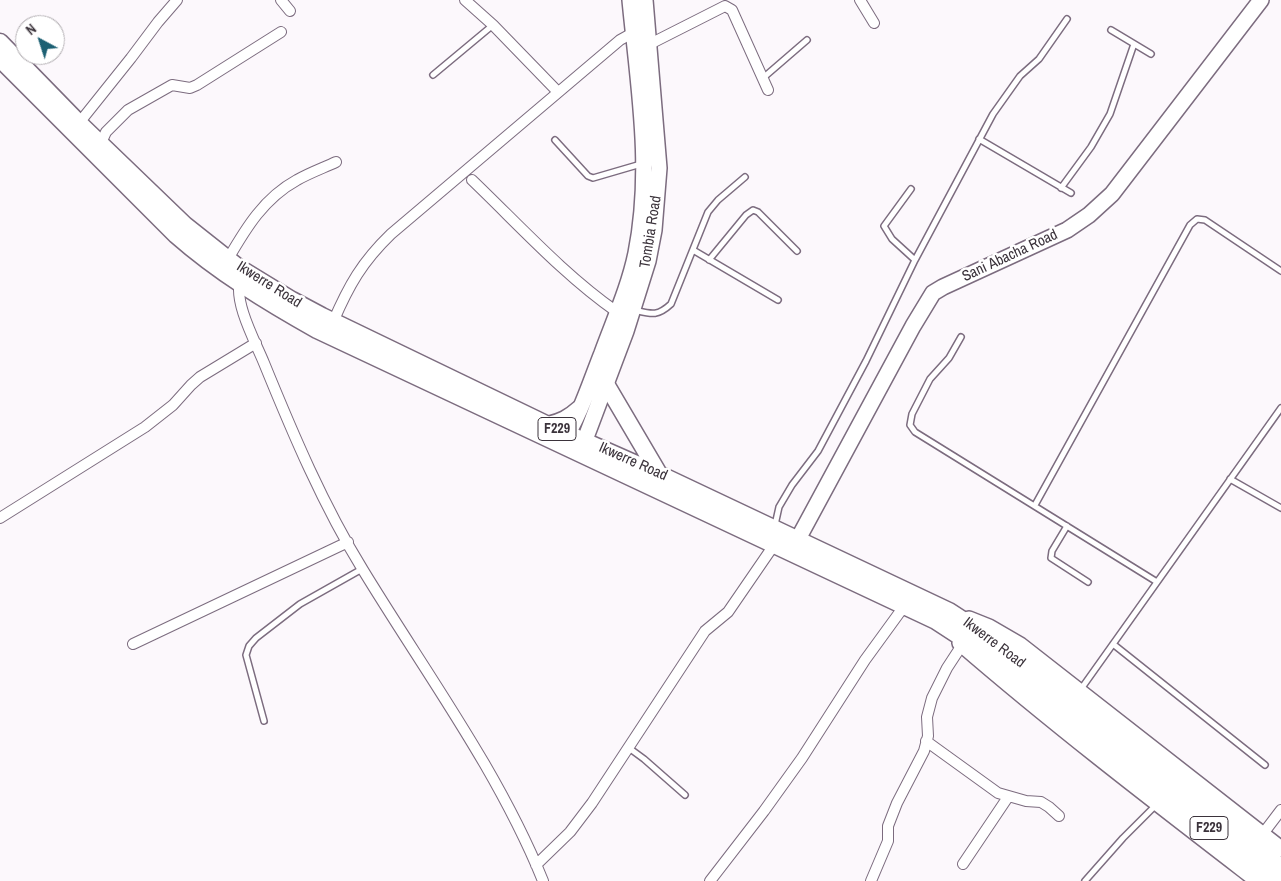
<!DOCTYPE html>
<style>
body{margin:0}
#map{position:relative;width:1281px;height:881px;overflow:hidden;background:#fcf8fc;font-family:"Archivo Narrow",sans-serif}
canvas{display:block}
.north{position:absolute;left:15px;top:15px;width:50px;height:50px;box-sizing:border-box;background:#fff;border:1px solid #b1adb1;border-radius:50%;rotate:320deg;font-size:14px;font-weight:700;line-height:20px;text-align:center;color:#3b333b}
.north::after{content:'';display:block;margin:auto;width:18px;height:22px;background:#1c6073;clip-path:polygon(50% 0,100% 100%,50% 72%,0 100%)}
</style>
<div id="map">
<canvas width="1281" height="881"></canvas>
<div class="north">N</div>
</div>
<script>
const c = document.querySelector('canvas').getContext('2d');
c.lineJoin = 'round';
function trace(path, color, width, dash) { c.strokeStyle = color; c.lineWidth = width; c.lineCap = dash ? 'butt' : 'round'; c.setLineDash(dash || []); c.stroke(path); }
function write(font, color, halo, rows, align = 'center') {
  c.font = font + ' "Archivo Narrow",sans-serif'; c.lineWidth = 5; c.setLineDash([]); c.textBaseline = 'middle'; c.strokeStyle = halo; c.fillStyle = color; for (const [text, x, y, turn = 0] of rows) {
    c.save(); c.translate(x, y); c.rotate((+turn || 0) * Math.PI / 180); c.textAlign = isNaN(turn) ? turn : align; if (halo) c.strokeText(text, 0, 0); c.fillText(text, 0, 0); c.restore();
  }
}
const lane = new Path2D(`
 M1111,30L1151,54
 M433,75L493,25
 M763,78L807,40
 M979,139L1071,193
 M555,140L588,176L593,178L641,164
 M1061,188L1091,147L1110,114L1134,44
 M911,189L884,226L892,239L915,260
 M693,250L778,300
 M709,260L746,215L753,210L758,212L797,251
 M634,310C651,314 657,317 671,304L708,212L718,200L745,177
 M961,337L949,358L930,379L912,414L910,425L915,432L1157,582
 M1230,479L1281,508
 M1035,505L1190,225L1197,219L1205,220L1281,271
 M775,525L779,507L792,485L818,451L866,361L915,260L993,114L1020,76L1039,59L1067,19
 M1067,526L1052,551L1051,558L1088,582
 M1113,644L1265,765
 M1081,689L1281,408
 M264,721L246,655L249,646L256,638L300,604L362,569
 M629,748L644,759L685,795
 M1085,881L1123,838L1156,805`);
const street = new Path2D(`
 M281,0L290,11
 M465,0L493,25L558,92
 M860,0L874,23
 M644,47L725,6L732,10L768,90
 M79,123L131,58L158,22L177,0
 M101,143L106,132L128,110L172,85L190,88L197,85L281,32
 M472,180C519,225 564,275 617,312
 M228,259C246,228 264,198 297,180C309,173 323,168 336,162
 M240,281C234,303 255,341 264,363C293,434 323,505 363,570C425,672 498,770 543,881
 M333,322C349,285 362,262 391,234L620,40L638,30
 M0,518L145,427L173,405L191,385L200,377L256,343
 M133,644L348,542
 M926,741L998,793L1026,801L1041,802L1049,807L1059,816
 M1262,835L1281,810
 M963,864L1008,797
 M536,865L570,832L592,803L705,631L728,612L774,545
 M710,881L764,811L802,758L865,660L905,605
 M871,881L888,841V826L897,803L924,751L928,736L927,717L932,698L947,668L962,645`);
const secondary = new Path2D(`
 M562,443C580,416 590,383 602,353C614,320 629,287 636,253C653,168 638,84 630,0
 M580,453L626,331L648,261L654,230L659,168L645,0
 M798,539L913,326L933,293L943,287L1067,230L1089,215L1112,194L1261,0
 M969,619L989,627L1020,645L1281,849
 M960,643C1056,726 1158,804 1258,881`);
const primary = new Path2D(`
 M0,42L79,123L185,225L238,267L292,300L322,316L548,425L659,474L949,611L989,637L1281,867
 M0,59L176,235C218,272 267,302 317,330L936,621L982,651L1010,672L1278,881
 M606,384L659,474
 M548,425C561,422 569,418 579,409`);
trace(lane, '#7c6c7f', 8);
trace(street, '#7c6c7f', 12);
trace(secondary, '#7c6c7f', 18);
trace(primary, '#7c6c7f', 19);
trace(lane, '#fff', 5);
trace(street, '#fff', 10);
trace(secondary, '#fff', 15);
trace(primary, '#fff', 16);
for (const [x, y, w] of [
 [557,429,38],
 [1209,828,38]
]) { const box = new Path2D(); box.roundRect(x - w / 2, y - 11.5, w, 23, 4); c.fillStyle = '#fff'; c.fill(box); trace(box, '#3b333b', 1); }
write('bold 14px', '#3b333b', null, [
 ["F229",557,429],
 ["F229",1209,828]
]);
write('15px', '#3b333b', '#fff', [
 ["Tombia Road",651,232,-81],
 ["Sani Abacha Road",1010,256,-25],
 ["Ikwerre Road",269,285,32],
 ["Ikwerre Road",633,462,24],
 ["Ikwerre Road",994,643,37]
]);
</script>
